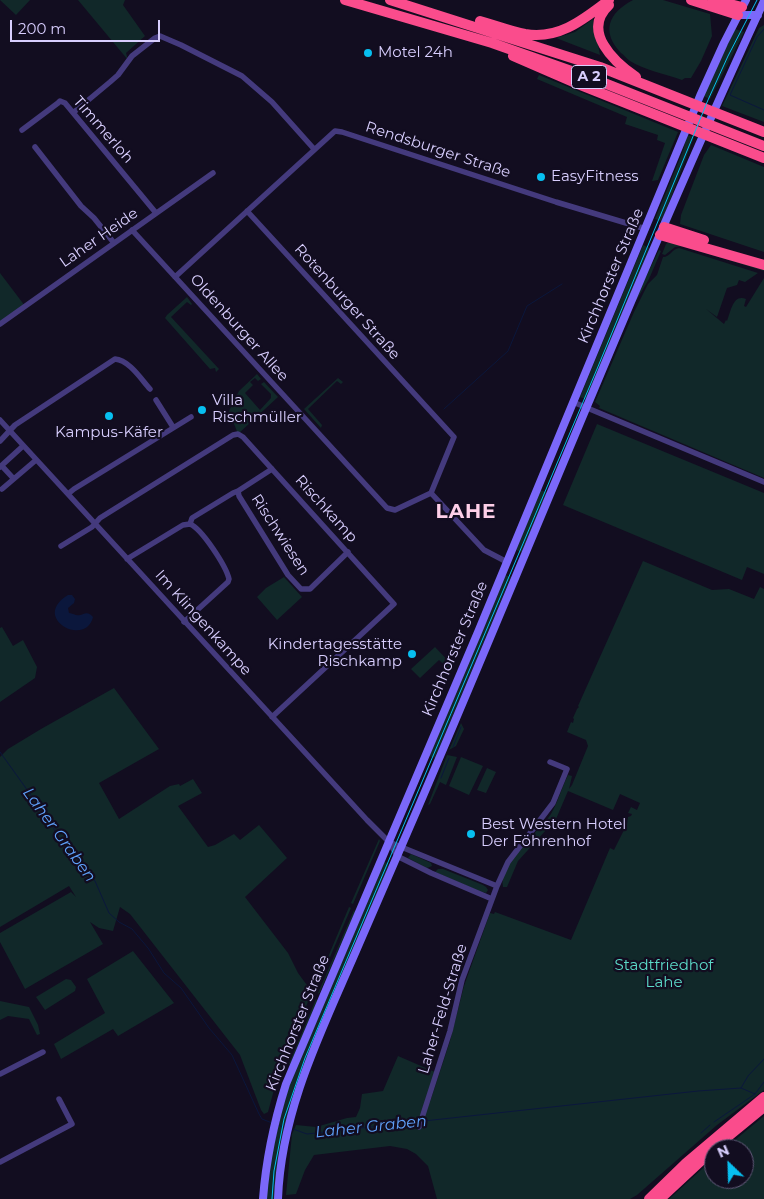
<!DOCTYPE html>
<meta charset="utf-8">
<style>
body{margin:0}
#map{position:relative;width:764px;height:1199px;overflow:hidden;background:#120d20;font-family:Montserrat,sans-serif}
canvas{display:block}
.north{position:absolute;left:704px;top:1139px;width:50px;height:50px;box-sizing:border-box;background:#120d20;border:1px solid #615a79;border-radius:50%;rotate:336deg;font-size:14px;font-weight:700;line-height:20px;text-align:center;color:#d8cefe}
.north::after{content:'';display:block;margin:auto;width:18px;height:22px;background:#07bff0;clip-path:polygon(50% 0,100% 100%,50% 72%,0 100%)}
.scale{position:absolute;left:10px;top:20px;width:150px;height:22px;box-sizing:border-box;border:2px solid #d8cefe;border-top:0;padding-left:6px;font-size:15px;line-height:18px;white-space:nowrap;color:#d8cefe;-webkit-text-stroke:4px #120d20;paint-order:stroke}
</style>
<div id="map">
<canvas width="764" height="1199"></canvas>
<div class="north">N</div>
<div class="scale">200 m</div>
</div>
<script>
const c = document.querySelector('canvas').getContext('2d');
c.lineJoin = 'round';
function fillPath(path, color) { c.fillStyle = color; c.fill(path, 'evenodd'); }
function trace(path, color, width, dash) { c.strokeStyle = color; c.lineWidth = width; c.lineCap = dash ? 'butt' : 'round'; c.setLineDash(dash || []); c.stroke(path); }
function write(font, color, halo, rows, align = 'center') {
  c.font = font + ' Montserrat,sans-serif'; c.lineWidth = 4.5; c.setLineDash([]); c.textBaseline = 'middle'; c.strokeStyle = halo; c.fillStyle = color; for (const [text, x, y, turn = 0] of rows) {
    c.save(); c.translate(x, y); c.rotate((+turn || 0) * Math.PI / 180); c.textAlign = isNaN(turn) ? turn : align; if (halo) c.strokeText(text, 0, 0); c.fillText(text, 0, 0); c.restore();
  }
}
fillPath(new Path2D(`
 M0,0H30L16,15Z
 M78,0H125L123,5L145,36L126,53L128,60Z
 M633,0H663L710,14L712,36L701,61L691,78H685L682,80C665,74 645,70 630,61C627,59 624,55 621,53C601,32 608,13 633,0Z
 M593,19L600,55L556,38L575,32Z
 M764,25V122L722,106L759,28Z
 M735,29L744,32L710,99L703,96Z
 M539,75L678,132L658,180L652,181L665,143L657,140L658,135L625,124L627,117L537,79Z
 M687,135L694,137L662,221L655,219L683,151Z
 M711,145L764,167V252L680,224L681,215L704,155Z
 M669,242L764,266V271L683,246L675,247L665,255L662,254L666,244Z
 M643,245L650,248L587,400L580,397Z
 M679,248L758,273L745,282L739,280L737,285L727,288L717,317L706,309L724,324L726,320L727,321C731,311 733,294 746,299L744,306L746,307L764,278V478L599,408L600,406L595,402L634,312L648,284L657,275L663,257C670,257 672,249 679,248Z
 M659,250L661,251L649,279L633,306L593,403L592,400L631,307Z
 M0,273L25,306L0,324Z
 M187,297L192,304L191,305L187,302L171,317L219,369L216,372L215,368L210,369L165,318L167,315Z
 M257,374L261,379L258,381L255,378L250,382L253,385L245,393L260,410L271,398V394L261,384L264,382L278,397L238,434L229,411L239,391Z
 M338,378L343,382L341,384L337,381L308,409L322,425L321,428L304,409Z
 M597,424L764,493V574L747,567L742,580L563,505Z
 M540,490L548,493L523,553L516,550Z
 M643,561L712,590L729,589L754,599L760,587L764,589V1090L717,1125L637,1195L630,1199H437L428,1166L416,1154L407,1149L390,1146L314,1155L305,1170L296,1194L286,1195L292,1134L296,1125L316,1127L347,1118L356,1117L360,1108L362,1094L383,1091L398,1056L435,1072L430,1102L450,1041L464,986L490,913L494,914L495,912L571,940L610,848L614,850L627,824L628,817L631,816L632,814L628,813L631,807L637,810L640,803L620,794L613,810L568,791L556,819L518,861L507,887H503C498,864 539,832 551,814C558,802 562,787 568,775L572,776L569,789L572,785L588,746L586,740L567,732L571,722L573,723L574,719L573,718L577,709L579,707L578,706Z
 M505,575L511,577L435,758L429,756Z
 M284,577L302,597L277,620L257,597L266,588Z
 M2,627L13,646L23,640L37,667L35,678L0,702V628Z
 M435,647L454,667L452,672L439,660L420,678L411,669Z
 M114,688L159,749L99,783L119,819L170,786L179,784L180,786L193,779L202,793L178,806L208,847L215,845L234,834L240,840L259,825L287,858L245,897L288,953L298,973L312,992L278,1075L268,1112L264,1114L261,1110L240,1055L130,914L120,907L113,931L99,928L90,922L103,944L25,989L0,942V933L71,892L76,897L69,886L0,927V757L8,749L41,729Z
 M461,723L464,729L456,746L449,750Z
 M447,755L457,757L446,785L440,782L430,804L428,805Z
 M461,757L483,766L469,795L449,786Z
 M487,768L496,772L486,793L477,790Z
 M379,839L380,841L353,904L351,903Z
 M411,854L431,863L432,866L427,868L408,858Z
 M383,861L389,864L380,887L311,1049L275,1199H266L271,1155L290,1080Z
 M438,869H443L483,885L486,887L488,890L486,893L479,891L435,872Z
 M349,907L351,908L316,990L315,988Z
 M354,910L355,912L319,994L318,993Z
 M133,951L174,1003L118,1036L113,1029L61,1059L54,1044L105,1013L87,979Z
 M66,979L71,980L76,987L75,991L45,1010L36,997Z
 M316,999L317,1001L290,1065L289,1064Z
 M0,1001L29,1007L38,1025L40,1034L37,1035L29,1019L8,1016L0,1020Z
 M764,1116V1199H669L714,1158V1179H744V1149H724Z`), '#112829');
fillPath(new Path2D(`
 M68,595H72L75,599L74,603L68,608L69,613C71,613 73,614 76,615C83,617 86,609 93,617C86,648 30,618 68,595Z`), '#0b173c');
trace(new Path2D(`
 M764,29L757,37L730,95L764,110
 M444,409L508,351L527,306L562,284
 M453,747L461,727
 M0,752L43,812L71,856L95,881L109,913L119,922L132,929L148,948L164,973L181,988L209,1028L232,1055L259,1114L262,1119L272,1123
 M441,778L449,758
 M741,1088L748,1076L764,1059
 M424,1121L698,1091L741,1088L755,1094
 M714,1122L755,1094L764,1082
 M278,1125L286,1128
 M293,1129L307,1134L417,1122
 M701,1133L710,1125`), '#0b173c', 1);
trace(new Path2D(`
 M74,112L110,82L118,75L132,56L155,38L160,36L181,45L242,76L272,102L314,149
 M22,130L58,103L60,101L65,103L156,213
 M35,147L81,206L94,218L114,243
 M247,211L454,437L431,493
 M132,230L387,508L395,510L431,493
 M175,277L335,131L342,132L556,202L646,229
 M0,324L213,173
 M156,400L173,427
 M573,402L764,482
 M0,420L367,820L389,842L397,856L431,873L492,899
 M0,441L15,425L115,359C129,360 141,379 150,389
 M2,466L13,478
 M0,467L23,446
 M2,489L36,460
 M238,491L239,496L288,575L301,589H310L348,552
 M431,493L484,550L507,562
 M68,494L74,489L191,417
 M190,524L192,518L233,493L238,491L272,469
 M61,546L92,527L100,518L233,435L238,434L243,437L394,604L272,717
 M127,559L183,525L190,524C202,529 226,566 229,579L228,582L184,622
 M389,842L497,886
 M0,1074L43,1052
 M419,1127L450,1031L462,980L497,886L508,862L553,803L567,769L550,762
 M0,1162L72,1124L59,1099`), '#443a7d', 5.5);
trace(new Path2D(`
 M738,15H758
 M263,1199C266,1159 274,1122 286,1084L478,632L700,96L724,43L746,0
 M278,1199C281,1113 319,1036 353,958C381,893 410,827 438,761C546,508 648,251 764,1`), '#7b68fa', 8);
trace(new Path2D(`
 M345,0L492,43L594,79L764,146
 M390,0L600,67L764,132
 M691,0L738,15
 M713,0L742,7
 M609,5C581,31 614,62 636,77
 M480,21C495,25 510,31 525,34C559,40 584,19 609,0
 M513,56L573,82L764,158
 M664,227L704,240
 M660,235L764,265
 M649,1199L686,1163L764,1097
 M660,1199L719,1144L764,1107`), '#fa4c8c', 10);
trace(new Path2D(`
 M272,1199L274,1171L284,1119L305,1058L597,369L708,100L728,56L757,0`), '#07bff0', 1);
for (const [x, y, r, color] of [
 [368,53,5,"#07bff0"],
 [541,177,5,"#07bff0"],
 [202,410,5,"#07bff0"],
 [109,416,5,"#07bff0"],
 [412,654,5,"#07bff0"],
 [471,834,5,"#07bff0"]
]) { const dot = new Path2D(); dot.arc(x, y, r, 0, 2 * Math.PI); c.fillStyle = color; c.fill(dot); trace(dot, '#120d20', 2); }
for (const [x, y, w] of [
 [589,77,35]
]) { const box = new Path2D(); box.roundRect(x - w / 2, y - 11.5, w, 23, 4); c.fillStyle = '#120d20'; c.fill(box); trace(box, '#d8cefe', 1); }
write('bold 14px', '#d8cefe', null, [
 ["A 2",589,77]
]);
write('15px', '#d8cefe', '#120d20', [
 ["Motel 24h",378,53],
 ["EasyFitness",551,177],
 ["Villa",212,401],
 ["Rischmüller",212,418],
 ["Kampus-Käfer",109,433,"center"],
 ["Kindertagesstätte",402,645,"right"],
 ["Rischkamp",402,662,"right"],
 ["Best Western Hotel",481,825],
 ["Der Föhrenhof",481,842]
], 'left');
write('15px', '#d8cefe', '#120d20', [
 ["Timmerloh",103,130,49],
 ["Rendsburger Straße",438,150,18],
 ["Laher Heide",99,238,-35],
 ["Kirchhorster Straße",611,276,-67],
 ["Rotenburger Straße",347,302,48],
 ["Oldenburger Allee",239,328,48],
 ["Rischkamp",326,509,48],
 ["Rischwiesen",280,535,57],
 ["Im Klingenkampe",203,623,48],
 ["Kirchhorster Straße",455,649,-67],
 ["Laher-Feld-Straße",443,1009,-73],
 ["Kirchhorster Straße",298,1023,-68]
]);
write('15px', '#5cdbc9', '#120d20', [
 ["Stadtfriedhof",664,966],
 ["Lahe",664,983]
]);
write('italic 16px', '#5fa1fa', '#120d20', [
 ["Laher Graben",59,835,54],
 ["Laher Graben",371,1127,-6]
]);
c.letterSpacing = '1px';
write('bold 20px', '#fecfe8', '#120d20', [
 ["LAHE",466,512]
]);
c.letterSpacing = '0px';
</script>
